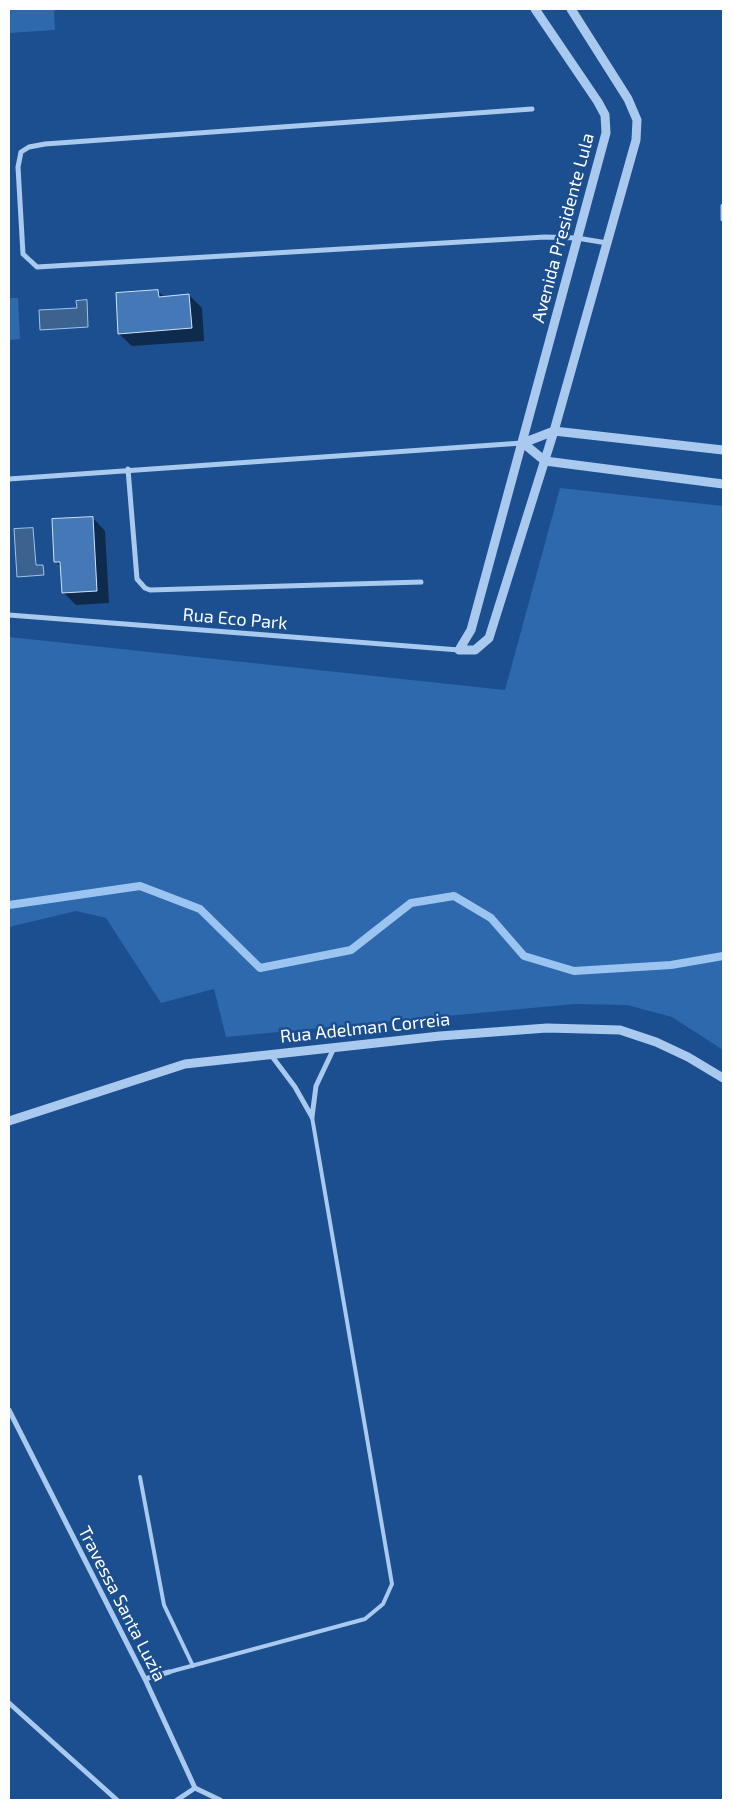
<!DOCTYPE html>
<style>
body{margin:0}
#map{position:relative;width:732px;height:1809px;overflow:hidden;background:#1b4f8f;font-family:"Exo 2",sans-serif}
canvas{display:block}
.frame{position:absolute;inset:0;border:10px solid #fff;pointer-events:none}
</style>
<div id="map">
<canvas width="732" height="1809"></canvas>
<div class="frame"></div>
</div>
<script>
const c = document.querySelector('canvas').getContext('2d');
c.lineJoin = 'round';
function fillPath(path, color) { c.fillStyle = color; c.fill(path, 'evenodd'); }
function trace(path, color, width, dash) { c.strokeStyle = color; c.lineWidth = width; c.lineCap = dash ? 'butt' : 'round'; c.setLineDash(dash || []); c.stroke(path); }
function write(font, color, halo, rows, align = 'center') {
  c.font = font + ' "Exo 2",sans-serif'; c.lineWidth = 5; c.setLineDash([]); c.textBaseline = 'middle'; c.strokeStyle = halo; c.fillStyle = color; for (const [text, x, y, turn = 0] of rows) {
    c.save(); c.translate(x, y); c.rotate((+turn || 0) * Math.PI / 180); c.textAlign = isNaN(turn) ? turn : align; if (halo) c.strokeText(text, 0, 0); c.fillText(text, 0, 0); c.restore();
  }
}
fillPath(new Path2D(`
 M9,9H54L55,30L9,33Z
 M9,298H18L20,339L9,340Z
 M560,488L723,506V1050L672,1017L627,1005L574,1004L226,1037L214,989L161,1003L106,918L76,911L9,927V637L505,690Z`), '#2e69ad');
const water = new Path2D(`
 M87,300L88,327L40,330L39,310L77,308L76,301Z
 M33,528L36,565H43L44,575L17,577L14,529Z`);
fillPath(water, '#3c6290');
trace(water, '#9cc4f0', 1);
fillPath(new Path2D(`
 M158,291L164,297L189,295L202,308L204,341L132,346L119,334Z
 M93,518L105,531L109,603L76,605L63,592L62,568L56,562Z`), '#0007');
trace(new Path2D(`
 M9,905L140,886L200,909L260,968L351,950L411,903L454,896L491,918L524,956L574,971L671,965L723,956`), '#9cc4f0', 8);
const building = new Path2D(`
 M158,290L159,297L189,294L192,328L118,334L116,293Z
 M93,517L97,591L62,593L60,562H54L52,519Z`);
fillPath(building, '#4478b7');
trace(building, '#cfe3fa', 1);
trace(new Path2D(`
 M140,1477L164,1605L193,1666
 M169,1672L365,1619L383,1604L392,1584L312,1117`), '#a9c9ee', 4);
trace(new Path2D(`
 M532,109L45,144L29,147L21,152L18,167L23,254L37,267L545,237L577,238L607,243
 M723,206V219
 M128,469L137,579L145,588L150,590L421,582
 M9,479L522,443
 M9,615L459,650
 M271,1055L295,1087L312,1117
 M312,1117L316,1086L334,1048
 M9,1410L145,1679L195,1788L220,1800
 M145,1679L169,1672
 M9,1703L117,1800
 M177,1800L195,1788`), '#a9c9ee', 5);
trace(new Path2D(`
 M723,450L554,431L523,443L545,461L723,484
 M459,650H475L489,638L554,431L636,140L637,120L628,99L571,9
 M459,650L471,630L606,133L605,115L598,102L535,9
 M9,1121L185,1064L440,1036L547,1028L620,1030L656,1042L688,1057L723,1078`), '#a9c9ee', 9);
write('18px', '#fff', '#1b4f8f', [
 ["Avenida Presidente Lula",563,228,-75],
 ["Rua Eco Park",235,619,5],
 ["Rua Adelman Correia",365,1028,-6],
 ["Travessa Santa Luzia",122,1604,63]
]);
</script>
